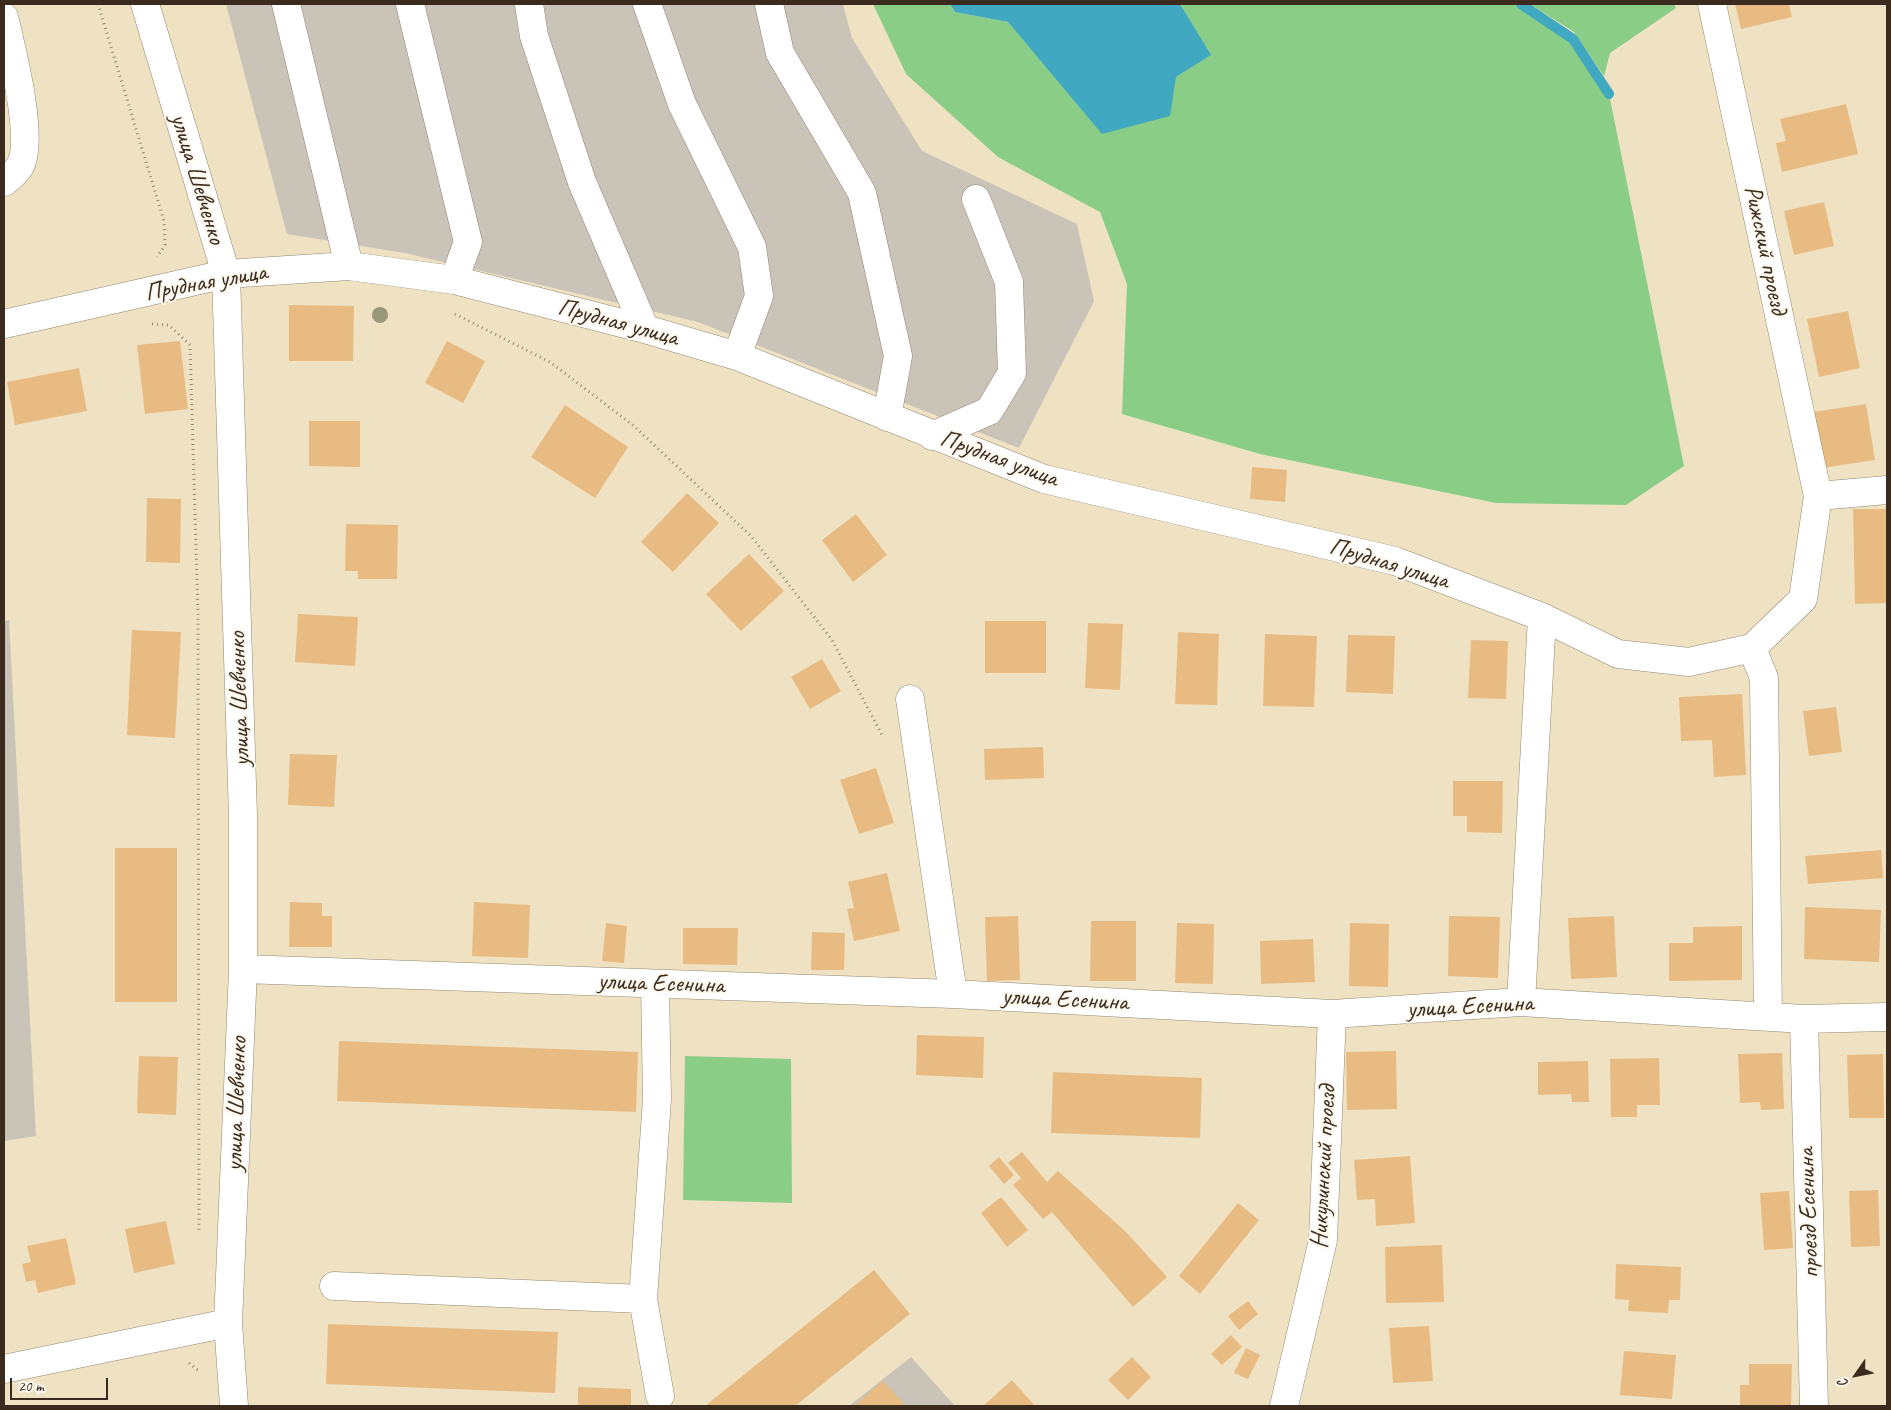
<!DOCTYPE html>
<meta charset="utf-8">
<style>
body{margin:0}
#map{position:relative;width:1891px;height:1410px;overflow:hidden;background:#efe2c3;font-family:Caveat,sans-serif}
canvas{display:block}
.frame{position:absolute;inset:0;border:5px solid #3b2a1e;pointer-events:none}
.north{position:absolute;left:1831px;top:1350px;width:50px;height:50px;-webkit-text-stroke:4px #fbf7ec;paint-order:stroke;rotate:237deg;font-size:14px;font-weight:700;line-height:20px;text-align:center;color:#3b2a1e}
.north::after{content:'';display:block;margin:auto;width:18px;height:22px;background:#3b2a1e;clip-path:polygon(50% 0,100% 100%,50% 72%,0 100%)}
.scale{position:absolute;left:10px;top:1378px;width:98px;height:22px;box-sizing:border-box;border:2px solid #3b2a1e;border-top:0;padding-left:6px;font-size:15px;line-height:18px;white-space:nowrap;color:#3b2a1e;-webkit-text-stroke:4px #fbf7ec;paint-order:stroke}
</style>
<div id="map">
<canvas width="1891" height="1410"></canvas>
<div class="frame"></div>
<div class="north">С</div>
<div class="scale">20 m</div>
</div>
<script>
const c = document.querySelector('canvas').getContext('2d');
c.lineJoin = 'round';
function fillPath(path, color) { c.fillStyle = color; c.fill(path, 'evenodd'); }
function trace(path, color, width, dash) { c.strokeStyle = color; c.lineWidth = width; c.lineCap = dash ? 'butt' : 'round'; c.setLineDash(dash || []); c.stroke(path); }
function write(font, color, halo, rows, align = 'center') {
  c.font = font + ' Caveat,sans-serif'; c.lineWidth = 4; c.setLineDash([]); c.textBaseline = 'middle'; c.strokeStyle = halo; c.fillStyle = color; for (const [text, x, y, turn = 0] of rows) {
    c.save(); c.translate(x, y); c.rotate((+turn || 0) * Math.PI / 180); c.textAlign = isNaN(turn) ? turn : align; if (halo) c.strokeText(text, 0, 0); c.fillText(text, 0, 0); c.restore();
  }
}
fillPath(new Path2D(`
 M226,4H843L852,38L922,151L1077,224L1094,301L1019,448L698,322L405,253L287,234Z
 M9,620L36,1136L4,1141V621Z
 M911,1357L955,1406H849Z`), '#c9c3b8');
fillPath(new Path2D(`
 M873,4H950L955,12L1008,22L1103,134L1176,77L1210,55L1180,4H1521L1573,39L1609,94L1684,466L1626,505L1496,503L1260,454L1122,414L1127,284L1100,212L998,157L906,74Z
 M1530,4H1674L1676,8L1610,53L1604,76L1574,32Z
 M685,1056L791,1059L792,1203L683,1200Z`), '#89cd87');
fillPath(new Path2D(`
 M950,4H1180L1211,55L1176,77L1170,116L1102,134L1008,22L955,12Z`), '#40a8c0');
trace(new Path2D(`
 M1521,4L1573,39L1609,94`), '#40a8c0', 10);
fillPath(new Path2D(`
 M1735,4H1789L1792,17L1741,29Z
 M1846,104L1858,154L1782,172L1776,143L1786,141L1780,119Z
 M1824,202L1834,246L1794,255L1784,211Z
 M289,305L354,306L353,361H289Z
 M1848,311L1860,368L1819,377L1807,319Z
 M180,341L188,409L145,414L137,345Z
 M447,341L485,361L463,403L425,383Z
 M79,368L87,411L15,425L7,382Z
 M1866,404L1875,460L1815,469L1806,413Z
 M565,405L628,447L595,498L531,457Z
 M309,421H360V467L309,466Z
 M1252,467L1287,470L1285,502L1250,499Z
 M687,493L719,523L673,572L641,542Z
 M147,498L181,499L180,563L146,562Z
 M1853,509H1887V603L1855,604Z
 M856,514L887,555L853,582L822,540Z
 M346,524L398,525L397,579H358V571H345Z
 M749,554L784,591L741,631L706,594Z
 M298,614L358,617L355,666L295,662Z
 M985,621H1046V673H985Z
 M1088,623L1123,624L1120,690L1085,688Z
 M132,630L181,632L175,738L127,735Z
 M1178,632L1219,634L1217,705L1175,704Z
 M1265,634L1317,636L1314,707L1263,706Z
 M1348,635L1395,636L1393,694L1346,692Z
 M1471,640L1508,641L1506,699L1468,698Z
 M822,659L841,691L810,709L791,677Z
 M1742,694L1746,775L1714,777L1712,740L1681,741L1679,697Z
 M1836,707L1842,752L1809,756L1803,711Z
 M1043,747L1044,778L985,780L984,749Z
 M290,754L337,755L334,807L288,805Z
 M876,768L894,823L859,834L840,780Z
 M1453,781H1503L1502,833L1467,832V816H1453Z
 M115,848H177V1002H115Z
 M1881,850L1883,878L1808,884L1805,856Z
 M887,873L900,931L854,941L847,909L854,908L848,882Z
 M290,902L322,903V916H332V947H289Z
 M474,902L530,905L528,958L472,956Z
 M1805,907L1881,910L1879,962L1804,959Z
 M1018,916L1020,980L987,981L985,917Z
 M1449,916L1500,917L1498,978L1448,976Z
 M1614,916L1617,977L1571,979L1568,918Z
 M1091,921H1136V981H1090Z
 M606,923L627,926L624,963L602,961Z
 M1177,923L1214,924L1213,984L1175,983Z
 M1350,923L1389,924L1388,987L1349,986Z
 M1742,926V980L1669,981V943H1693V927Z
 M683,928H738L737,965L683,964Z
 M812,932L845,933L844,970H811Z
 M1313,939L1315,982L1261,984L1260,941Z
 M917,1035L984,1037L983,1078L916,1075Z
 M339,1041L638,1052L636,1112L337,1101Z
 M1396,1051L1397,1109L1347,1110L1346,1052Z
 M1782,1053L1784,1109L1761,1110L1760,1102L1740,1103L1738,1054Z
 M1883,1054L1884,1118H1849L1847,1055Z
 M139,1056L178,1057L176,1115L137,1113Z
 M1659,1058L1660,1105H1637V1117H1611L1610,1059Z
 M1588,1061L1589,1102H1572L1571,1094L1538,1095V1062Z
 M1053,1072L1202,1078L1200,1138L1051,1133Z
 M1022,1152L1047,1182L1058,1171L1126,1232L1167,1277L1133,1307L1052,1212L1043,1219L1013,1185L1021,1178L1008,1163Z
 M1410,1156L1415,1223L1376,1226L1375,1199L1357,1200L1354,1160Z
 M999,1157L1014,1175L1004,1184L989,1166Z
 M1878,1190L1880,1246L1851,1247L1849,1191Z
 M1789,1191L1793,1248L1764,1250L1760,1193Z
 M1001,1197L1028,1230L1007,1247L981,1213Z
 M1238,1203L1259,1220L1200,1294L1179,1276Z
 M166,1221L175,1264L134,1273L125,1229Z
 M66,1238L76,1284L38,1293L35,1280L26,1282L22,1264L31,1262L27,1246Z
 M1442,1245L1444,1302L1386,1303L1385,1247Z
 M1616,1264L1681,1267L1680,1300H1669L1668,1313L1628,1311L1629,1300L1615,1299Z
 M874,1270L910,1314L795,1406H705Z
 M1248,1301L1258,1314L1239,1330L1228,1316Z
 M328,1324L558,1332L555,1393L326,1384Z
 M1429,1326L1433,1381L1393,1383L1389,1328Z
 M1231,1335L1242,1347L1222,1365L1211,1354Z
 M1246,1348L1260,1355L1248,1379L1234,1373Z
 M1624,1351L1676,1355L1672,1399L1620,1395Z
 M1132,1357L1151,1377L1128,1400L1108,1380Z
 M1749,1364H1792L1791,1406H1740V1385H1749Z
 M1012,1380L1035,1406H983Z
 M883,1381L906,1406H854Z
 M578,1387L631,1389V1406H578Z`), '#e8bb83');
const minor = new Path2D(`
 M145,4L226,274L243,816V969L228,1323L234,1406
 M286,4L349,266
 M410,4L468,242L454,280
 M529,4L534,36L582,182L645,329
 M647,4L682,104L752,247L759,296L737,356
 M769,4L780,53L862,193L898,356L887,417
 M4,17C11,47 35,139 20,166C16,172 10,178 4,182
 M4,324L226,274L349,266L454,280L645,329L737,356L1044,479L1395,561L1542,617L1618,654L1689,662L1752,648L1803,599L1818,496L1712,4
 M932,436L989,411L1012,373L1009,282L976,199
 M1818,496L1887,490
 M1752,648L1764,678L1768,1017
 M910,699L953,994
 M243,969L953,994L1332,1014L1521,1002L1804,1019L1887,1017
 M655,984L657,1099L643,1299L660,1396
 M1521,1002L1542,617
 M1804,1019L1814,1406
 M334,1286L643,1299
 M4,1369L228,1323
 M1284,1406L1323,1240L1332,1014`);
trace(minor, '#958670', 29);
trace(new Path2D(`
 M98,4L164,221L165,245L157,257
 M455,314L550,362L634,426L751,536L832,640L882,735
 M152,324L169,325L190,345L198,614L199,1233
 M189,1363L199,1371`), '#958670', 3, [1, 4]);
trace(minor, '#fff', 28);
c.fillStyle = '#99987a';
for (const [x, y] of [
 [380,315]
]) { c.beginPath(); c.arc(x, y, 8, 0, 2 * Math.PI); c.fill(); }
write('25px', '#3b2a1e', '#fbf7ec', [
 ["улица Шевченко",197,179,73],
 ["Рижский проезд",1765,250,78],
 ["Прудная улица",206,283,-10],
 ["Прудная улица",618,323,15],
 ["Прудная улица",999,459,20],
 ["Прудная улица",1389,564,17],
 ["улица Шевченко",240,699,-92],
 ["улица Есенина",661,984,2],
 ["улица Есенина",1065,1000,3],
 ["улица Есенина",1470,1007,-3],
 ["улица Шевченко",237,1104,-88],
 ["Никулинский проезд",1324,1167,-87],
 ["проезд Есенина",1809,1213,-92]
]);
</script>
